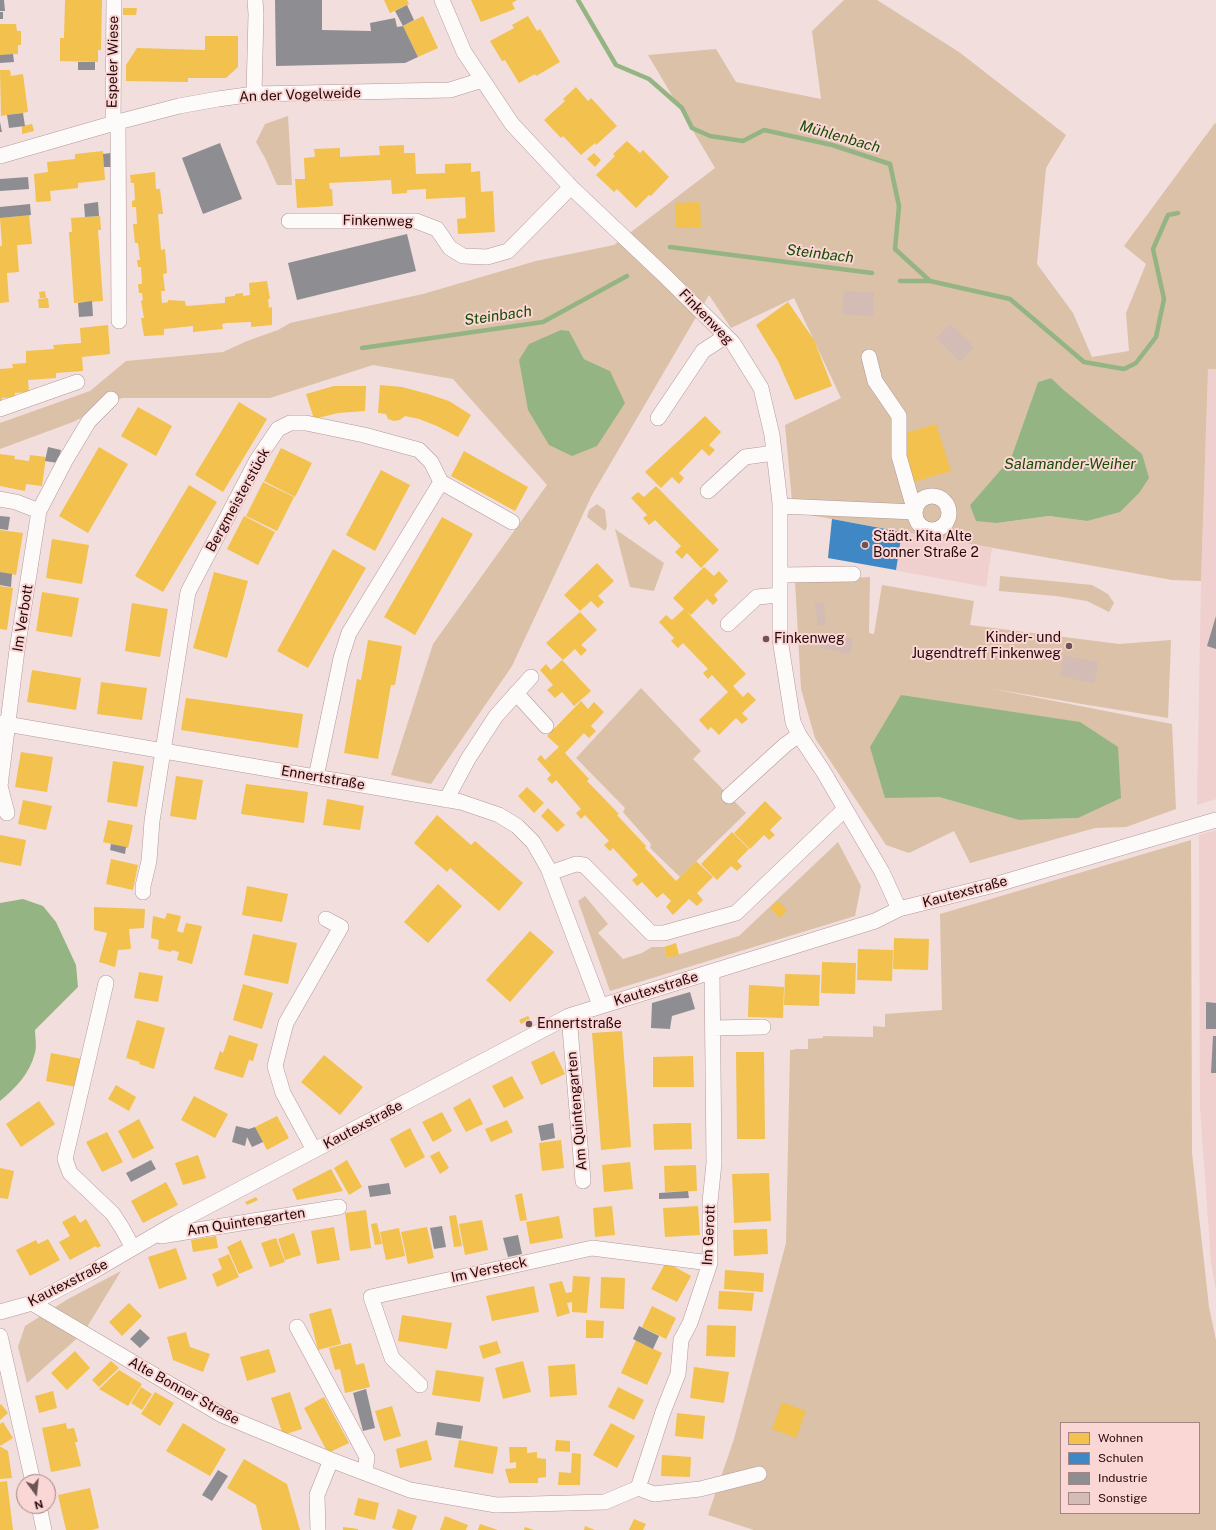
<!DOCTYPE html>
<meta charset="utf-8">
<style>
body{margin:0}
#map{position:relative;width:1216px;height:1530px;overflow:hidden;background:#f2dedd;font-family:"Public Sans",sans-serif}
canvas{display:block}
.legend{position:absolute;left:1060px;top:1422px;width:140px;height:92px;box-sizing:border-box;background:#fad6d5;border:1px solid #a58484;margin:0;padding:5px 7px;list-style:none;font-size:12px;color:#26080a}
.legend li{display:flex;align-items:center;gap:8px;height:20px}
.legend b{width:20px;border:1px solid #a58484}
.north{position:absolute;left:16px;top:1474px;width:40px;height:40px;box-sizing:border-box;background:#fad6d5;border:1px solid #a58484;border-radius:50%;rotate:165deg;font-size:11px;font-weight:700;line-height:16px;text-align:center;color:#26080a}
.north::after{content:'';display:block;margin:auto;width:14px;height:18px;background:#6d5354;clip-path:polygon(50% 0,100% 100%,50% 72%,0 100%)}
</style>
<div id="map">
<canvas width="1216" height="1530"></canvas>
<ul class="legend">
<li><b style="height:11px;background:#f2c14e"></b>Wohnen</li>
<li><b style="height:11px;background:#3f88c5"></b>Schulen</li>
<li><b style="height:11px;background:#8d8d92"></b>Industrie</li>
<li><b style="height:11px;background:#d3bbb6"></b>Sonstige</li>
</ul>
<div class="north">N</div>
</div>
<script>
const c = document.querySelector('canvas').getContext('2d');
c.lineJoin = 'round';
function fillPath(path, color) { c.fillStyle = color; c.fill(path, 'evenodd'); }
function trace(path, color, width, dash) { c.strokeStyle = color; c.lineWidth = width; c.lineCap = dash ? 'butt' : 'round'; c.setLineDash(dash || []); c.stroke(path); }
function write(font, color, halo, rows, align = 'center') {
  c.font = font + ' "Public Sans",sans-serif'; c.lineWidth = 4; c.setLineDash([]); c.textBaseline = 'middle'; c.strokeStyle = halo; c.fillStyle = color; for (const [text, x, y, turn = 0] of rows) {
    c.save(); c.translate(x, y); c.rotate((+turn || 0) * Math.PI / 180); c.textAlign = isNaN(turn) ? turn : align; if (halo) c.strokeText(text, 0, 0); c.fillText(text, 0, 0); c.restore();
  }
}
fillPath(new Path2D(`
 M1208,368L1216,369V799L1197,805L1201,581Z
 M832,519L992,548L986,587L828,558Z
 M1216,830V1291L1211,1262L1200,1107L1199,835Z`), '#efd0cf');
fillPath(new Path2D(`
 M844,0H877L959,52L1066,135L1046,168L1037,264L1073,313L1092,357L1129,351L1126,313L1146,264L1124,246L1215,123L1216,124V369H1208L1201,581L1172,580L793,512L785,425L841,398L794,298L731,328L709,295L592,495L512,666L431,784L391,775L433,644L547,485L453,379L373,365L270,398H122L73,422L0,449V423L90,391L126,361L223,352L247,341L278,330L290,323L423,294L536,261L614,245L715,168L648,55L716,49L736,82L821,99L812,31ZM569,332L584,359L610,371L549,445ZM1051,378L1066,392L1087,521L1049,516L997,523L970,505L1011,458L1038,382Z
 M288,116L292,185H277L265,158L256,142L265,124Z
 M597,504L605,510L607,526L605,531L587,517L589,510Z
 M615,529L664,563L654,591L630,587Z
 M1000,576L1092,585L1108,594L1114,603L1109,612L1087,601L1056,596L999,591Z
 M870,577L869,633L874,634L882,585L974,601L970,625L1119,644L1171,640L1168,718L1088,705L988,688L1172,724L1176,809L1126,827L1095,828L970,863L954,831L909,853L886,845L815,738L801,689L795,581ZM939,797L1078,818L1019,820Z
 M641,688L701,751L693,759L746,813L680,877L650,848L651,844L623,812L625,808L576,758Z
 M1191,840L1192,1153L1209,1307L1216,1340V1530H754L708,1515L734,1439L786,1243L790,1050H794V1049H808V1039L823,1038V1036L873,1037V1026L885,1027V1014L942,1010L940,914ZM1061,1423H1199V1513H1061Z
 M838,842L861,886L855,916L610,991L578,901L585,896L608,924L598,933L623,959L642,953L652,947H664L667,958L739,936Z
 M121,1271L84,1332L27,1383L18,1347L25,1326L68,1299Z`), '#dac1a7');
fillPath(new Path2D(`
 M561,330L569,331L584,359L610,371L625,403L597,446L572,456L549,445L528,410L519,360L529,344Z
 M1051,378L1066,392L1142,454L1149,478L1139,493L1120,512L1087,521L1049,516L997,523L976,521L970,505L1011,458L1038,382Z
 M901,695L1080,722L1118,747L1121,798L1078,818L1019,820L939,797L885,798L870,747Z
 M23,899L43,906L56,922L76,965L78,987L35,1030C35,1037 37,1046 35,1053C30,1073 16,1088 0,1101V903Z`), '#94b583');
fillPath(new Path2D(`
 M65,0H102L101,50H98V62L60,61V38H64Z
 M384,0H407L409,4L390,13Z
 M471,0H517L512,3L515,9L481,22Z
 M123,8H137L136,15H123Z
 M423,16L438,48L418,57L403,26Z
 M528,16L537,31L540,29L560,62L536,76L535,74L519,83L505,60L502,61L490,41L514,28L512,25Z
 M0,24H16L17,31H21V45H18V54L0,55Z
 M205,36H238V67L226,78H188V82L126,81V65L137,48L205,50Z
 M0,70H10L11,76L23,74L28,112L1,116Z
 M576,87L588,101L591,98L617,126L596,145L595,143L581,155L563,136L561,138L544,120L565,101L563,99Z
 M32,124L34,131L22,134V126Z
 M627,141L640,153L643,150L669,177L651,196L649,195L636,208L617,189L614,192L596,175L615,156L613,154Z
 M404,145V153H415L416,174L445,173V164L471,163V172L480,171L481,192L493,191L495,232L458,234L457,219L466,218L465,197L426,199V189L407,190V193L392,194L391,180L329,183L330,189H332L333,206L297,208L295,179H305L304,158L315,157L314,149L340,148V157L380,155L379,146Z
 M103,151L105,180L78,183V188L50,191L51,201L36,202L34,174L48,172L47,162L75,159V154Z
 M594,153L601,160L595,167L587,159Z
 M155,172L156,189H160L163,214H158L161,250L165,249L167,273L163,274L165,291H161L162,303L168,302V300L185,301L186,306L225,303V297L235,296V294L243,293V296L250,295L249,283L267,281L270,299H268L269,308L272,307V325L251,327V322L227,323L222,324L223,329L193,332V326L164,329V335L144,336L141,318H144L141,301L143,300L142,293H139L138,284H142L141,267H138L137,260H140L138,243H135L133,224H137L136,207H132V201L135,200L134,183H131L130,175Z
 M700,202L701,227L676,228L675,203Z
 M29,215L32,244L17,245L19,272L7,273L9,302L0,303V246H2L0,218Z
 M100,216L101,230H98L103,301L74,303L69,232H72L71,218Z
 M45,291L46,298H40L39,292Z
 M48,298L49,308H39L38,299Z
 M788,302L814,340L832,386L795,400L778,361L756,325Z
 M108,325L110,354L82,357L83,371L56,373V378L28,380L29,392L15,393V397L2,398V402H0V369L13,368L12,364L26,363V351L54,349L53,345L81,343L80,328Z
 M380,385L402,387L428,394L449,401L471,415L458,437L437,426L419,419L405,416L400,420L394,421L388,419L386,414L378,413Z
 M334,386H366L365,411L338,413L314,419L306,394Z
 M239,402L267,419L223,492L195,475Z
 M138,407L172,426L156,456L121,436Z
 M705,416L721,432L709,445L715,450L709,456L702,449L679,473L684,478L679,484L672,477L661,488L645,472Z
 M936,424L951,471L914,482L899,435Z
 M99,447L128,464L88,533L59,516Z
 M281,448L312,463L295,497L264,481Z
 M464,451L528,487L515,511L451,476Z
 M0,454L15,456L14,459L29,461L30,455L46,457L42,486L26,484L25,491L0,486Z
 M381,470L410,485L375,551L346,535Z
 M263,482L294,497L277,531L246,516Z
 M189,485L217,502L163,592L135,576Z
 M656,486L719,550L701,568L687,553L682,559L675,552L681,546L655,520L649,525L643,518L647,515L631,498L638,492L644,497Z
 M244,516L275,532L258,565L227,549Z
 M442,517L473,534L415,635L384,617Z
 M0,530L23,533L16,575L0,572Z
 M52,539L89,545L82,584L46,578Z
 M333,549L366,568L308,668L277,651Z
 M597,563L614,581L598,596L604,602L598,608L591,601L580,611L564,595Z
 M704,567L714,576L719,571L728,581L714,595L718,600L713,605L707,599L691,615L687,612L746,674L733,686L743,697L748,692L756,700L742,713L748,719L742,724L736,718L719,735L711,727L708,730L699,720L728,692L712,675L708,679L703,673L708,669L683,643L678,648L671,641L674,638L659,622L666,615L672,620L684,609L673,598Z
 M214,572L248,581L227,658L193,648Z
 M0,586L13,588L7,630L0,629Z
 M42,592L79,598L72,637L36,631Z
 M132,603L168,609L160,657L125,651Z
 M580,612L597,630L581,645L587,650L581,656L575,649L563,660L546,643Z
 M368,640L402,646L395,685H391L378,759L344,753L357,679L361,680Z
 M562,660L591,691L574,706L562,692L555,698L547,690L553,685L540,670L546,664L551,670Z
 M32,670L81,678L76,710L27,702Z
 M101,682L147,688L142,720L97,714Z
 M186,698L303,714L298,748L181,730Z
 M581,701L588,709L594,702L604,712L591,726L596,731L589,738L584,733L565,753L589,779L587,781L619,814L617,815L646,846L645,848L676,881L696,861L713,877L697,893L703,900L697,906L689,899L673,915L666,907L671,901L663,893L657,898L642,882L637,886L632,880L638,875L613,848L610,851L604,845L609,841L585,815L581,819L576,813L581,809L556,780L552,784L547,779L551,775L537,759L541,755L545,760L559,747L547,736Z
 M21,752L53,757L47,792L15,787Z
 M113,761L144,766L137,807L107,802Z
 M176,776L203,780L196,820L170,816Z
 M246,784L308,792L304,823L241,814Z
 M527,787L544,803L534,813L518,796Z
 M327,799L364,806L360,830L323,825Z
 M23,800L52,806L46,830L18,824Z
 M765,801L782,818L770,830L775,835L769,840L764,835L750,849L734,833Z
 M548,808L565,825L557,832L541,816Z
 M437,815L471,845L475,841L523,883L499,911L450,868L447,872L414,843Z
 M108,820L133,825L128,848L103,842Z
 M732,832L749,849L737,861L742,866L737,871L731,866L717,880L701,864Z
 M0,835L26,840L21,866L0,862Z
 M111,859L138,865L133,890L106,884Z
 M438,884L462,906L428,943L404,922Z
 M247,886L288,894L282,922L242,915Z
 M778,901L787,911L780,918L770,908Z
 M94,907L145,909L144,928L129,929L131,949L118,950L115,967L99,962L107,933L94,930Z
 M167,913L181,916L177,931L183,933L186,923L202,926L192,964L177,960L179,952L172,950L171,952L158,949L159,940L151,938L153,916L165,919Z
 M530,931L554,952L510,1002L486,980Z
 M253,934L297,943L288,984L244,975Z
 M894,938L929,939L928,970L893,969Z
 M676,943L679,955L667,958L664,947Z
 M858,949L893,950L892,981L857,980Z
 M822,962L856,963L855,994L821,993Z
 M139,972L163,976L158,1002L134,998Z
 M785,974L820,975L819,1006L784,1005Z
 M243,984L273,993L262,1029L233,1020Z
 M749,985L784,987L783,1018L748,1017Z
 M528,1016L530,1019L521,1024L519,1020Z
 M137,1020L165,1028L154,1069L139,1064L140,1062L126,1058Z
 M622,1031L631,1147L601,1150L592,1033Z
 M229,1035L258,1044L253,1061L249,1060L243,1078L214,1069L220,1051L223,1053Z
 M554,1051L565,1074L541,1085L531,1062Z
 M736,1052H764L765,1139H737Z
 M51,1053L82,1059L76,1087L46,1081Z
 M324,1055L363,1087L340,1115L301,1082Z
 M693,1056L694,1087H653V1057Z
 M512,1076L524,1098L504,1108L492,1086Z
 M116,1085L136,1097L129,1111L108,1099Z
 M194,1096L228,1114L215,1138L181,1120Z
 M470,1098L483,1124L466,1132L453,1108Z
 M39,1101L55,1124L21,1147L6,1124Z
 M442,1112L452,1131L433,1142L422,1122Z
 M277,1116L289,1138L267,1150L255,1127Z
 M139,1119L154,1148L133,1159L118,1131Z
 M507,1120L513,1132L491,1142L485,1129Z
 M679,1123H691L692,1149L654,1150L653,1124Z
 M410,1128L425,1157L405,1168L390,1139Z
 M107,1132L123,1162L102,1172L86,1142Z
 M561,1140L564,1168L542,1171L539,1143Z
 M439,1151L449,1168L440,1174L430,1156Z
 M198,1155L206,1178L183,1185L175,1163Z
 M347,1160L362,1187L349,1195L334,1168Z
 M630,1162L633,1189L604,1192L602,1165Z
 M696,1165L697,1191L665,1192L664,1166Z
 M0,1168L14,1171L8,1199L0,1198Z
 M331,1169L343,1191L297,1200L292,1189Z
 M769,1173L771,1221L734,1223L732,1174Z
 M166,1182L178,1205L143,1223L131,1201Z
 M522,1193L527,1220L520,1221L515,1195Z
 M256,1197L258,1200L247,1205L245,1202Z
 M612,1206L615,1235L595,1237L593,1208Z
 M698,1206L700,1235L665,1237L663,1208Z
 M366,1210L371,1248L350,1251L345,1213Z
 M75,1215L80,1223L86,1219L101,1246L97,1248L96,1246L70,1260L59,1242L70,1236L62,1222Z
 M456,1215L462,1246L454,1247L449,1216Z
 M559,1216L563,1238L530,1244L526,1222Z
 M482,1220L488,1250L465,1255L459,1224Z
 M377,1223L382,1244L375,1245L371,1224Z
 M334,1227L340,1260L317,1264L311,1231Z
 M427,1227L434,1258L408,1264L401,1232Z
 M399,1228L405,1256L386,1260L380,1232Z
 M767,1229L768,1254L734,1256L733,1230Z
 M294,1233L301,1255L285,1260L278,1239Z
 M216,1236L218,1248L193,1252L191,1240Z
 M276,1238L285,1262L270,1267L261,1243Z
 M48,1239L60,1260L30,1276L16,1250L36,1240L38,1244Z
 M241,1240L253,1268L239,1274L227,1247Z
 M176,1248L187,1279L159,1289L148,1257Z
 M229,1254L239,1277L217,1287L212,1274L222,1269L218,1259Z
 M666,1262L691,1276L677,1302L651,1289Z
 M725,1270L764,1273L763,1292L724,1289Z
 M573,1276L590,1277L587,1313L572,1312V1302L567,1303L570,1313L557,1317L549,1284L562,1281L566,1293L572,1292Z
 M601,1277L625,1278L624,1309L600,1308Z
 M534,1286L539,1312L492,1321L486,1296Z
 M719,1291L754,1293L752,1311L718,1309Z
 M129,1303L142,1316L122,1336L109,1322Z
 M652,1306L676,1318L666,1339L642,1327Z
 M331,1308L341,1344L318,1350L309,1314Z
 M402,1315L452,1323L447,1349L398,1341Z
 M586,1320L604,1321L603,1338H586Z
 M707,1325L736,1326L735,1357L706,1356Z
 M186,1332L190,1347L210,1354L203,1372L173,1360L167,1337Z
 M636,1340L662,1353L647,1385L621,1373Z
 M497,1341L501,1353L483,1359L479,1346Z
 M351,1343L356,1365L364,1363L370,1387L345,1393L340,1369L335,1370L329,1348Z
 M269,1349L276,1372L247,1381L240,1357Z
 M75,1351L90,1368L67,1390L51,1373Z
 M111,1361L119,1368L99,1387L92,1380Z
 M523,1361L531,1392L503,1399L495,1368Z
 M575,1364L577,1395L550,1397L548,1366Z
 M694,1367L729,1372L724,1403L690,1398Z
 M119,1370L142,1384L128,1406L99,1389Z
 M436,1370L484,1377L480,1402L432,1395Z
 M141,1387L152,1394L142,1410L131,1403Z
 M618,1387L644,1400L634,1420L608,1407Z
 M53,1391L57,1408L39,1413L35,1396Z
 M155,1392L174,1403L160,1426L141,1414Z
 M290,1392L302,1429L283,1435L271,1398Z
 M324,1397L349,1443L328,1453L304,1408Z
 M782,1402L806,1411L796,1438L772,1429Z
 M1,1404L8,1413L0,1420V1405Z
 M392,1406L401,1436L384,1441L375,1411Z
 M677,1413L705,1416L703,1439L675,1436Z
 M3,1422L13,1438L0,1446V1424Z
 M66,1423L67,1429L74,1428L78,1442H75L81,1466L51,1472L42,1428Z
 M183,1423L226,1449L210,1476L166,1451Z
 M611,1423L635,1436L617,1468L593,1455Z
 M427,1440L432,1460L400,1468L396,1449Z
 M459,1440L498,1447L493,1474L454,1467Z
 M556,1440L570,1441V1452L555,1451Z
 M0,1447H1L8,1451L12,1478L0,1479Z
 M509,1447H527V1453L537,1452V1458L546,1459V1477L538,1478V1483H509L505,1469L516,1468V1462L510,1463Z
 M572,1453L581,1454L580,1485H558L559,1472L571,1473Z
 M662,1455L691,1457L690,1477L661,1476Z
 M244,1459L287,1484L300,1530H262L256,1505L227,1488Z
 M7,1481L13,1530H0V1482Z
 M90,1488L99,1528L92,1530H66L58,1495Z
 M358,1498L379,1503L375,1520L354,1515Z
 M398,1509L417,1516L412,1530H398L392,1528Z
 M445,1516L468,1525L466,1530H440Z
 M634,1519L646,1524L643,1530H629Z
 M480,1524L498,1530H478Z
 M585,1526L595,1530H584Z
 M343,1527L358,1529V1530H343Z
 M525,1527L534,1530H524Z`), '#f2c14e');
fillPath(new Path2D(`
 M832,519L902,532L896,570L828,558Z`), '#3f88c5');
fillPath(new Path2D(`
 M0,0H4L5,11H0Z
 M275,0H322V30L371,31L370,23L395,18L397,27L403,26L418,57L405,63L276,66Z
 M407,5L414,20L403,26L395,11Z
 M0,12H3V19H0Z
 M13,54L14,62L0,63V55Z
 M78,62H95V70H78Z
 M23,113L25,126L9,128L7,115Z
 M0,122L2,132H0Z
 M220,143L242,199L203,214L182,158Z
 M111,153L112,167H104L103,154Z
 M28,177L29,189L0,191V179Z
 M98,202L99,216L85,217L84,204Z
 M30,204L31,215L0,218V207Z
 M407,234L416,271L297,300L288,263Z
 M92,301L93,316L79,317L78,303Z
 M48,447L61,450L58,463L45,461Z
 M0,516L10,517L8,530L0,529Z
 M0,572L12,574L11,587L0,585Z
 M1216,616V649L1207,646Z
 M111,844L126,847L125,854L110,850Z
 M690,992L695,1009L672,1016L670,1029L651,1028L652,1003Z
 M1206,1002L1216,1003V1029H1206Z
 M1213,1036H1216V1073H1211Z
 M553,1123L555,1138L541,1141L538,1126Z
 M236,1126L249,1129L255,1127L263,1142L252,1147L247,1137L245,1146L232,1142Z
 M151,1160L156,1169L131,1182L126,1173Z
 M389,1183L391,1194L370,1197L368,1186Z
 M688,1191L689,1198L659,1199V1193Z
 M442,1226L446,1247L434,1249L430,1228Z
 M518,1235L522,1254L508,1257L503,1238Z
 M639,1326L659,1336L653,1349L633,1339Z
 M140,1329L150,1338L140,1348L130,1339Z
 M366,1389L375,1428L363,1431L353,1393Z
 M437,1422L463,1426L461,1439L435,1435Z
 M218,1470L228,1476L212,1501L202,1495Z`), '#8d8d92');
trace(new Path2D(`
 M578,0L616,65L649,79L682,108L692,128L710,136L743,141L764,130L832,145L890,164L899,206L895,249L930,281L1010,299L1084,362L1124,369L1136,363L1156,337L1164,299L1153,249L1168,215L1178,213
 M670,247L872,273
 M900,281H930
 M362,348L543,322L627,276`), '#94b583', 4.5);
fillPath(new Path2D(`
 M844,291L874,293L873,316L842,314Z
 M950,324L974,347L960,362L936,338Z
 M823,602L826,624L818,626L815,603Z
 M824,633L853,639L850,654L820,648Z
 M1064,656L1098,662L1094,683L1060,676Z`), '#d3bbb6');
const minor = new Path2D(`
 M442,0L464,52L512,124L571,187L665,276L733,343L761,388L772,435L780,503V639L793,722L799,735L823,771L882,872L899,909
 M254,94L256,14L255,0
 M118,122L119,321
 M113,123L114,0
 M0,156L118,122L179,106L218,99L254,94L450,90L482,80
 M289,221H416L437,229L450,248L463,256L487,257L508,251L571,187
 M0,409L77,382
 M658,418L703,351L726,336
 M441,482L512,522
 M708,491L745,457L774,453
 M915 513a17 17 0 1 1 34 0a17 17 0 1 1-34 0Z
 M0,499L16,502L39,511
 M780,506L915,512L899,456V416L875,381L869,357
 M781,575L853,574
 M728,624L757,597L780,595
 M516,693L546,726
 M0,723L461,802L499,815L517,826L533,842L548,868L600,1005
 M729,796L785,745L799,735
 M446,800L468,759L496,716L531,677
 M7,813L0,786L17,650L39,511L65,461L89,421L111,399
 M550,873L576,864L584,865L651,933H664L736,913L845,809
 M143,892V886L149,861L152,821L188,592L257,460L278,429L290,423H306L364,435L419,450L431,462L441,482L349,633L341,658L316,777
 M106,983L65,1159L70,1173L113,1214L122,1228L133,1248
 M569,1016L583,1181
 M713,1028L763,1027
 M314,1150L283,1093L275,1066L286,1023L341,927L326,919
 M161,1236L339,1207
 M32,1303L222,1415L331,1460L410,1490L496,1505L605,1502L638,1488L654,1494L700,1489L759,1474
 M0,1312L32,1303L90,1273L176,1223L569,1016L875,921L899,909L994,885L1216,820
 M297,1327L367,1457L365,1473
 M0,1336L33,1482
 M420,1385L392,1358L371,1297L592,1248L710,1263
 M638,1488L663,1412L678,1374L681,1340L690,1323L710,1263V1202L714,1163L712,972
 M39,1506L44,1530
 M318,1530L317,1495L331,1460`);
trace(minor, '#b19999', 16);
trace(minor, '#fdfafa', 15);
for (const [x, y, r, color] of [
 [865,545,4,"#6d5354"],
 [766,639,4,"#6d5354"],
 [1069,646,4,"#6d5354"],
 [529,1024,4,"#6d5354"]
]) { const dot = new Path2D(); dot.arc(x, y, r, 0, 2 * Math.PI); c.fillStyle = color; c.fill(dot); trace(dot, '#fad6d5', 1.5); }
write('14px', '#26080a', '#fad6d5', [
 ["Espeler Wiese",113,62,-89],
 ["An der Vogelweide",300,95,-2],
 ["Finkenweg",378,221,1],
 ["Finkenweg",706,317,46],
 ["Bergmeisterstück",238,500,-61],
 ["Im Verbott",23,618,-81],
 ["Ennertstraße",323,778,10],
 ["Kautexstraße",965,892,-15],
 ["Kautexstraße",656,989,-17],
 ["Am Quintengarten",577,1111,-95],
 ["Kautexstraße",363,1125,-28],
 ["Am Quintengarten",246,1222,-9],
 ["Im Gerott",709,1235,-87],
 ["Im Versteck",489,1270,-12],
 ["Kautexstraße",68,1283,-27],
 ["Alte Bonner Straße",184,1391,29]
]);
write('14px', '#26080a', '#fad6d5', [
 ["Städt. Kita Alte",873,537],
 ["Bonner Straße 2",873,553],
 ["Kinder- und",1061,638,"right"],
 ["Jugendtreff Finkenweg",1061,654,"right"],
 ["Finkenweg",774,639],
 ["Ennertstraße",537,1024]
], 'left');
write('italic 15px', '#164d00', '#fad6d5', [
 ["Mühlenbach",840,137,16],
 ["Steinbach",820,254,7],
 ["Steinbach",498,316,-8],
 ["Salamander-Weiher",1070,464]
]);
</script>
